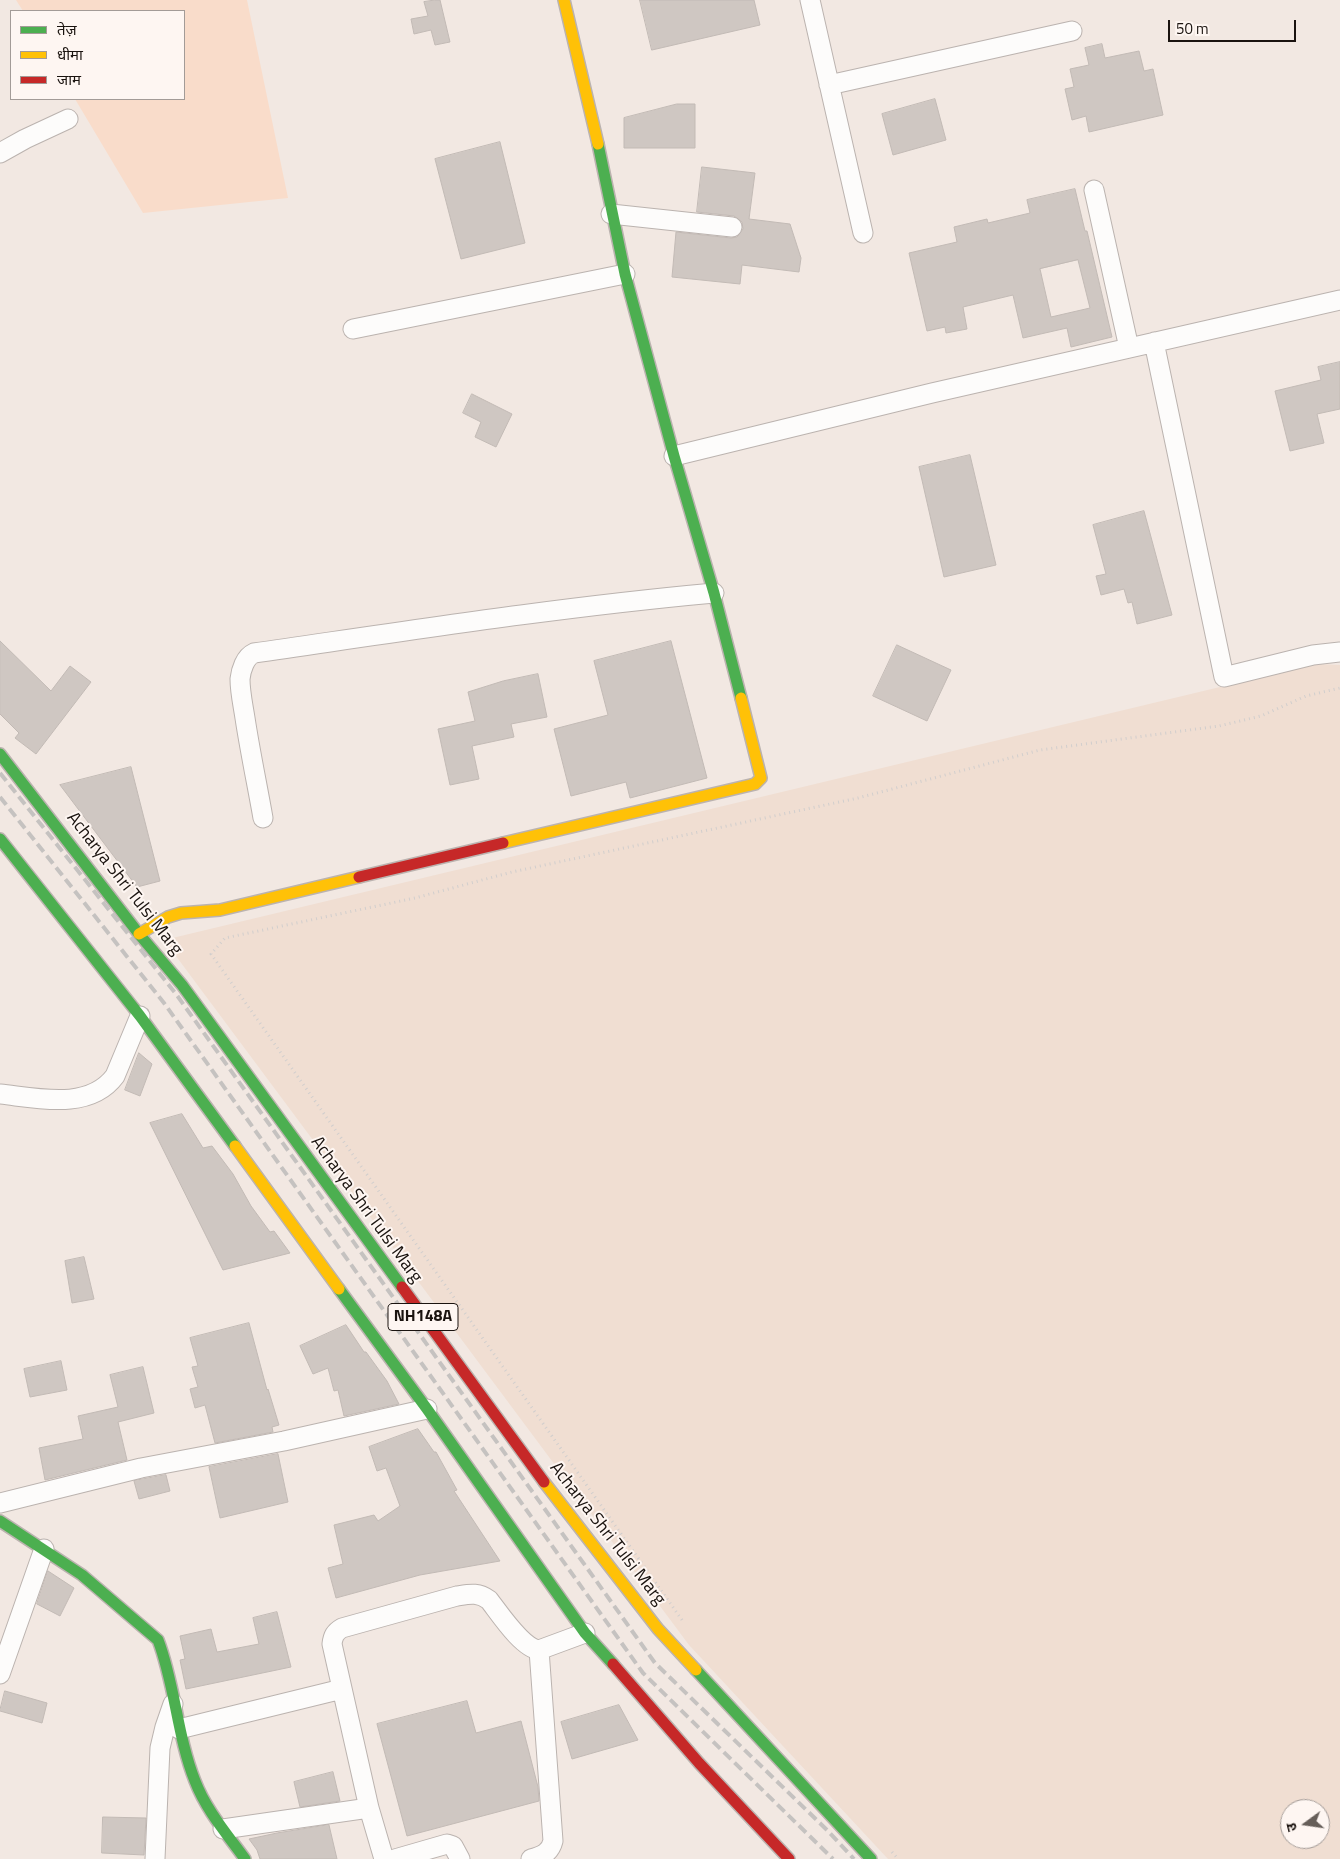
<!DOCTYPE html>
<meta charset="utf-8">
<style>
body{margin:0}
#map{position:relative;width:1340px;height:1859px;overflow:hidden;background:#f2e8e2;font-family:"Titillium Web","Noto Sans Devanagari",sans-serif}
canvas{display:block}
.legend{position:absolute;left:10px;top:10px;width:175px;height:90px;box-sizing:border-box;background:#fef6f2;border:1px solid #a39b97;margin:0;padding:6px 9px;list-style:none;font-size:15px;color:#1a130f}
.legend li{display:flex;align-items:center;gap:10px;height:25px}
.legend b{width:25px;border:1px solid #a39b97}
.north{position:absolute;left:1280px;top:1799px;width:50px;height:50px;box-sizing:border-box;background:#fef6f2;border:1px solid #a39b97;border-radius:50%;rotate:256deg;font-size:14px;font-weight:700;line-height:20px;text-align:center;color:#1a130f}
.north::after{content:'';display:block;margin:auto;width:18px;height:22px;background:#665e59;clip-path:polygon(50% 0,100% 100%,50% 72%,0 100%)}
.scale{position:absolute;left:1168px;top:20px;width:128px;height:22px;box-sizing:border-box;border:2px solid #1a130f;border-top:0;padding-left:6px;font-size:15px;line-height:18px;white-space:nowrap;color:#1a130f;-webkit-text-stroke:4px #fef6f2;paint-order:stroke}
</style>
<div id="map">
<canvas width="1340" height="1859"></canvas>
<ul class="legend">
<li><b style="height:6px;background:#4caf50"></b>तेज़</li>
<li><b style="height:6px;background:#ffc107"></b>धीमा</li>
<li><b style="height:6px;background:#c62828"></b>जाम</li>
</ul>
<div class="north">उ</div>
<div class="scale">50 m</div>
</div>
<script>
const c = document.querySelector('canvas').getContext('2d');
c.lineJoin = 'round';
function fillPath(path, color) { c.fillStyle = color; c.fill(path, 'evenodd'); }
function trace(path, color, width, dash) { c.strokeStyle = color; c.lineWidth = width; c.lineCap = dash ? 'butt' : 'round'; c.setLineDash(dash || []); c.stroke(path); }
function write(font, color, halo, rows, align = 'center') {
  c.font = font + ' "Titillium Web",sans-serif'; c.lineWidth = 4; c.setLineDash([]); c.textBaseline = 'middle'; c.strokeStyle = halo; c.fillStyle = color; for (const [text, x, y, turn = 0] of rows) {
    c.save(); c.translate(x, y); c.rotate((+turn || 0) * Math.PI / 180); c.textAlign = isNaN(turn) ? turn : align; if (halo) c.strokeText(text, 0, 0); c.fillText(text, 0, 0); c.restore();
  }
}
fillPath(new Path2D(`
 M1316,664L1340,665V1859H888L689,1645L164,940ZM1290,1809H1320V1839H1290Z`), '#f0ded2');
fillPath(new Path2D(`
 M16,0H247L288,198L143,213L75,99H184V11H23Z`), '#f9dcca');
const building = new Path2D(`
 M435,0H440L450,42L435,45L431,30L414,34L411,19L428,16L424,2Z
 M640,0H754L760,25L652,50Z
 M1102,44L1105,58L1139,51L1144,71L1153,69L1163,115L1089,132L1086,116L1072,120L1065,89L1074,87L1070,69L1089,65L1085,48Z
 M935,99L946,140L893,155L882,114Z
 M677,104H695V148H624V118Z
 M500,142L525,243L461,259L435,159Z
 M702,167L755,173L749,219L790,224L801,258L799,272L742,265L740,284L672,277L676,232L731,238L737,237L743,229L742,222L734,216L697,212Z
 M1075,189L1085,231H1087L1112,337L1071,347L1067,328L1023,338L1013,295L963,307L967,329L946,333L945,327L927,331L909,253L957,242L954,227L987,219L988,223L1030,213L1027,200ZM1078,260L1090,308L1051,317L1040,269Z
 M1340,362V409L1317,414L1324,443L1290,451L1275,391L1321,380L1318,367Z
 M472,394L512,414L496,447L475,437L481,422L463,413Z
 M970,455L996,565L944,577L919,467Z
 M1144,511L1172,615L1137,624L1132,602L1128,603L1124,589L1101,595L1096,576L1106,574L1093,525Z
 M0,641L51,691L70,666L91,682L36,754L15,738L19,733L0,714Z
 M671,641L707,778L630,798L626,782L571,796L554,729L608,715L594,661Z
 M897,645L951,670L927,721L873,696Z
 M538,674L547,717L511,724L514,737L472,746L479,779L450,785L438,729L475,721L468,692L503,681Z
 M131,767L160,881L137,887L60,785Z
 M139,1053L152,1064L140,1096L125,1090Z
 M182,1114L203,1148L212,1146L233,1174L251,1206L270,1232L274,1231L290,1253L223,1270L150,1123Z
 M84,1257L94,1299L72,1303L65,1261Z
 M249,1323L267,1390L268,1389L279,1425L272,1427L273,1432L215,1443L205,1405L195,1408L190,1389L198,1387L192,1367L198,1366L190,1338Z
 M346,1325L364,1352H366L387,1381L399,1404L344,1416L338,1390L334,1391L328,1368L313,1374L300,1346Z
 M61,1361L67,1390L30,1397L24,1369Z
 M143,1367L154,1413L118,1422L127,1460L45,1480L39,1448L83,1439L78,1416L118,1407L110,1375Z
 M418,1429L434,1452H436L457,1490L454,1491L500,1561L420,1575L336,1598L328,1568L343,1564L334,1525L374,1515L378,1521L400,1506L386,1468L377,1471L369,1447Z
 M278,1454L288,1502L220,1518L209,1467Z
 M166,1475L170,1491L139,1499L134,1481Z
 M48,1571L74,1588L60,1616L37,1604Z
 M277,1612L291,1667L186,1689L180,1660L185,1659L180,1636L211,1629L217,1652L259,1644L253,1618Z
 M5,1691L47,1703L42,1723L0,1711Z
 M467,1701L476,1733L521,1721L538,1787L539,1801L407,1836L377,1724Z
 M619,1705L638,1740L572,1759L561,1722Z
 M333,1772L340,1801L300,1807L294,1782Z
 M103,1817L146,1818L144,1855L102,1853Z
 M329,1825L337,1859H260L257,1850L249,1839L277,1833Z`);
fillPath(building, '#cfc7c2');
trace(building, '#c2bab5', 1);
const street = new Path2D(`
 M810,0L863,233
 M829,85L1072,31
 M0,153L25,139L68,119
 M1094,190L1129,348
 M611,214L732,227
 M353,329L625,274
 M1154,342L1224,677L1313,655L1340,652
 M674,456L932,393L1340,300
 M263,818C257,784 250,751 245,718C243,705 240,692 240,679C241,670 245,657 254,653C407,631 560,607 714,593
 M0,1094C37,1098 89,1111 115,1076L140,1016
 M0,1503L141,1468L284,1441L427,1409
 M0,1674L44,1549
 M179,1729L342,1689
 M223,1829L369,1808
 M155,1859L160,1748L165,1727L173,1704
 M384,1859L369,1808L332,1644C333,1636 335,1632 342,1628L457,1596C470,1594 478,1592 489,1600C500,1614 522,1648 539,1650L585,1633
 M395,1859L447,1844L453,1846L460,1859
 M531,1859C542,1856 550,1853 553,1841L539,1650`);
const fast = new Path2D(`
 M598,144L625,274L674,456L714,593L741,698
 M0,754L139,934L182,985L402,1287
 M0,839L140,1016L235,1146
 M339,1289L427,1409L585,1633L613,1664
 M0,1521L82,1575L158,1640C175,1684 177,1736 195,1781C206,1810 227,1834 245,1859
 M696,1670L871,1859`);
const slow = new Path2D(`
 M564,0L598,144
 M503,843L755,784L761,778L741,698
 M139,934L168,917L181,913L220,910L359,877
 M235,1146L339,1289
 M544,1482L658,1629L696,1670`);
const jam = new Path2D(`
 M359,877L503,843
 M402,1287L544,1482
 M613,1664L699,1763L789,1859`);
trace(street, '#bbb3af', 21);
trace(fast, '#bbb3af', 14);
trace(slow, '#bbb3af', 14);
trace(jam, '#bbb3af', 14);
trace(new Path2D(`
 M682,1620L211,954L225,938L415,898L512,872L858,798L1040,750L1219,726L1261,716L1306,696L1340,688
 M892,1852L898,1859`), '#d1cecd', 3, [1, 4]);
trace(street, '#fdfcfb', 19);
trace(fast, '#4caf50', 11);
trace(slow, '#ffc107', 11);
trace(jam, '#c62828', 11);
trace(new Path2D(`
 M0,773L176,994L655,1663L827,1830L854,1859
 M0,797L164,1003L643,1673L833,1859`), '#c5c2c0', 4, [10, 5]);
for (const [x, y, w] of [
 [423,1317,70]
]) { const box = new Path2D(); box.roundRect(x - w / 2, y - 13.5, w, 27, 4); c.fillStyle = '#fef6f2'; c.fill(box); trace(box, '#1a130f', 1); }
write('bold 16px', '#1a130f', null, [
 ["NH148A",423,1317]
]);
write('18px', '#1a130f', '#fef6f2', [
 ["Acharya Shri Tulsi Marg",124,884,52],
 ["Acharya Shri Tulsi Marg",366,1210,54],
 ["Acharya Shri Tulsi Marg",607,1534,52]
]);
</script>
